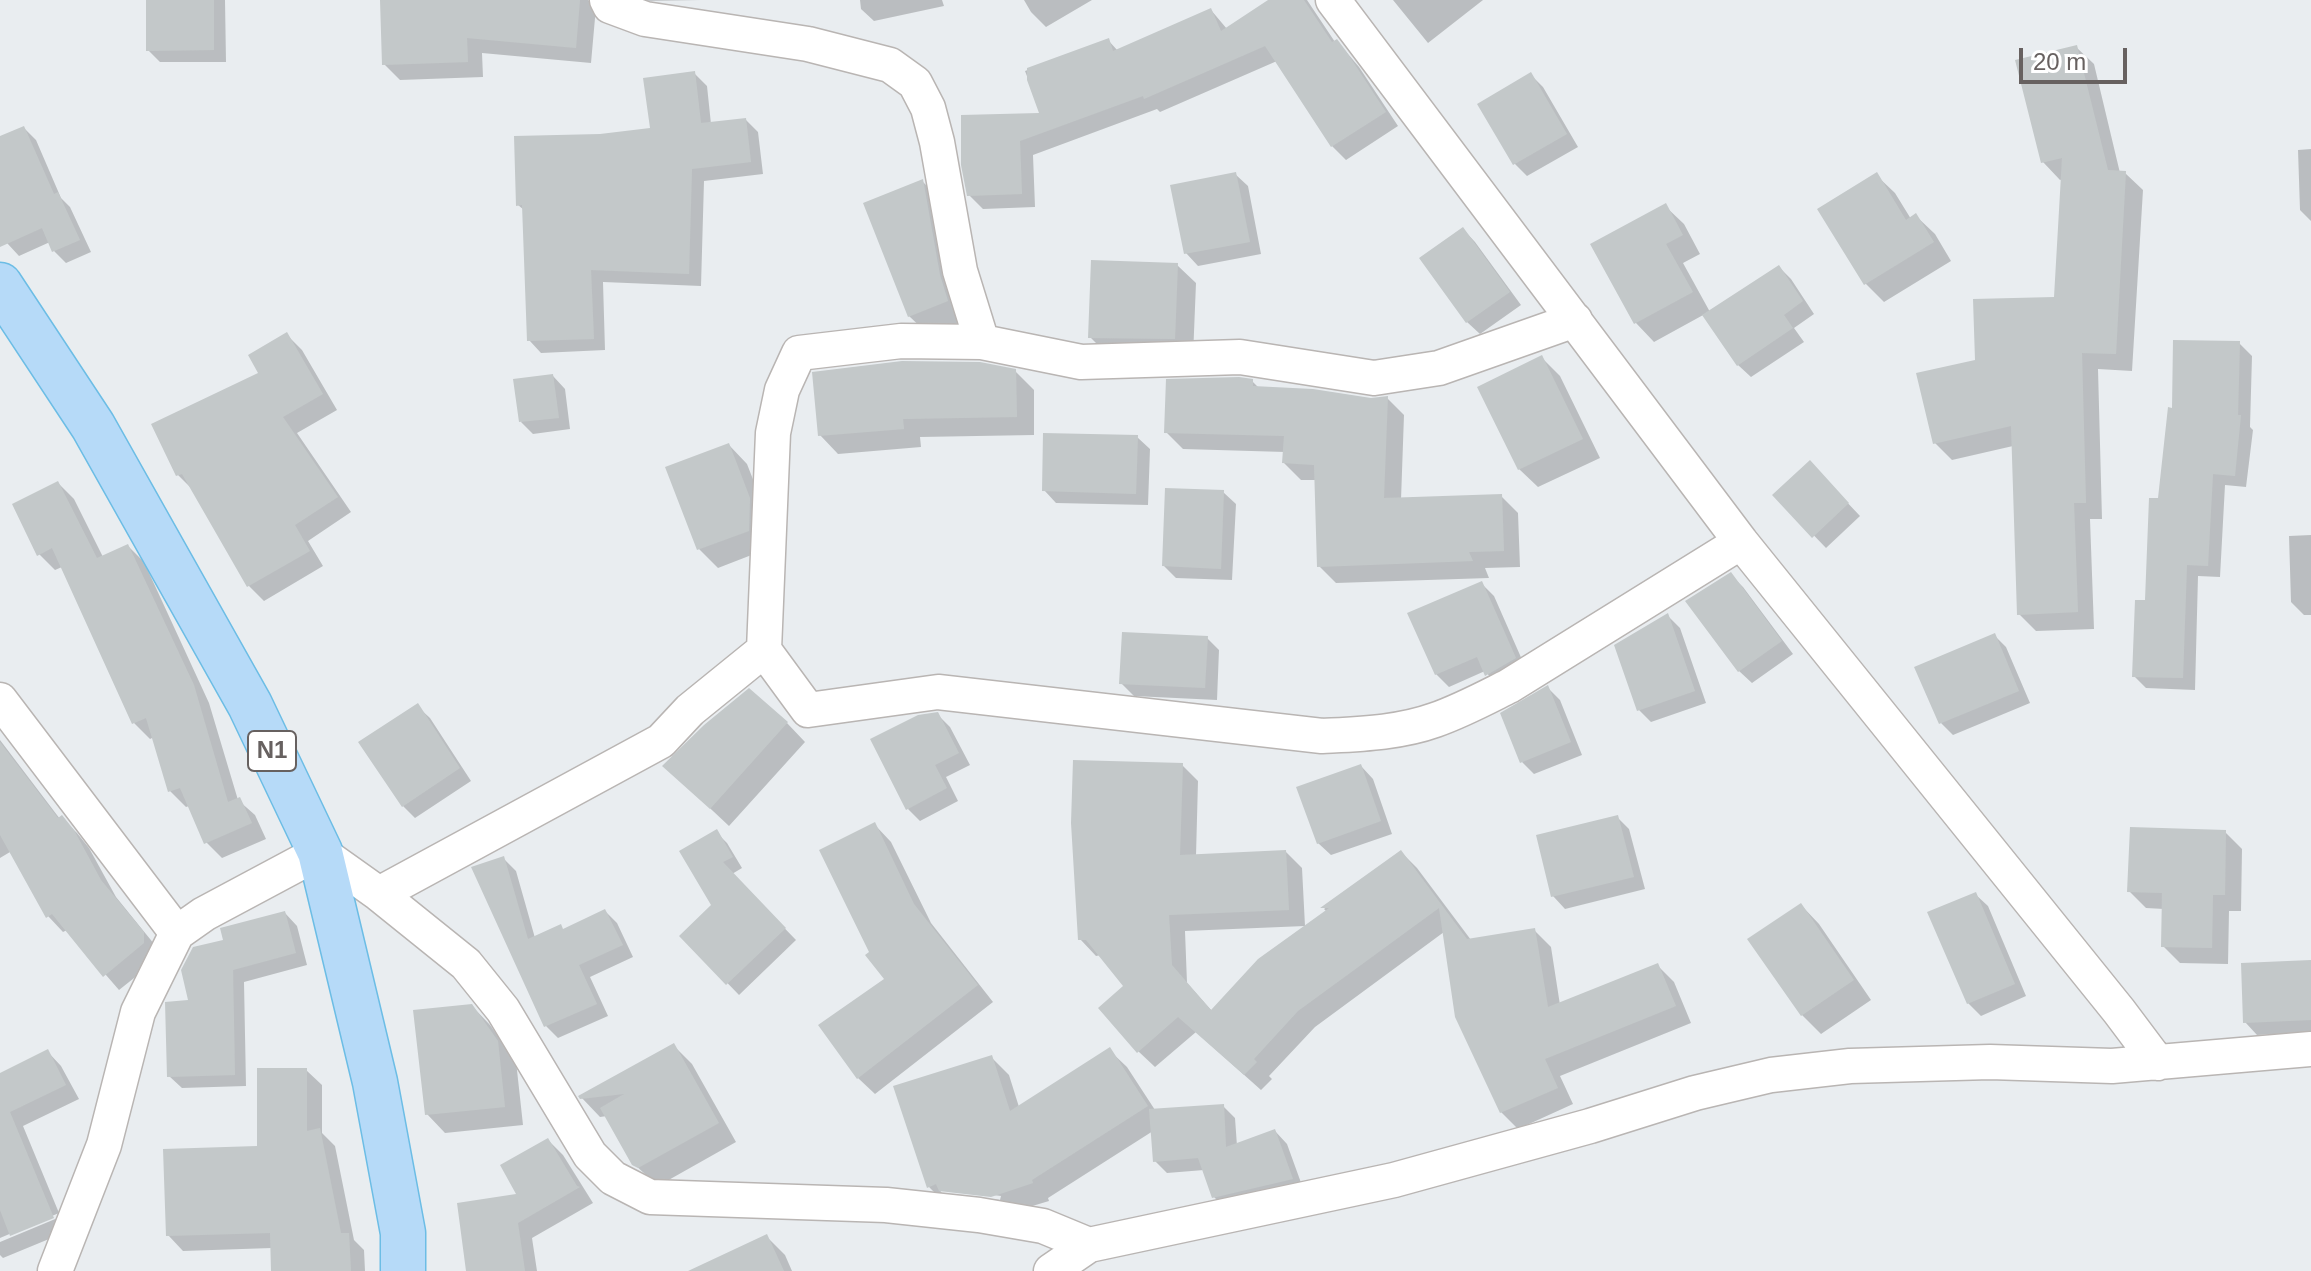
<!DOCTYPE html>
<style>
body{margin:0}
#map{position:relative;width:2311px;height:1271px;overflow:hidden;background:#e9edf0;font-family:Helvetica,sans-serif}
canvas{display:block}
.scale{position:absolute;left:2019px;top:48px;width:108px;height:36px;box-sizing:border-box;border:4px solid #676160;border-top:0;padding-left:10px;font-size:24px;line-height:28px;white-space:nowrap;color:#676160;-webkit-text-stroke:6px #fff;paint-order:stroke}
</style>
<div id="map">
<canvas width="2311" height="1271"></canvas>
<div class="scale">20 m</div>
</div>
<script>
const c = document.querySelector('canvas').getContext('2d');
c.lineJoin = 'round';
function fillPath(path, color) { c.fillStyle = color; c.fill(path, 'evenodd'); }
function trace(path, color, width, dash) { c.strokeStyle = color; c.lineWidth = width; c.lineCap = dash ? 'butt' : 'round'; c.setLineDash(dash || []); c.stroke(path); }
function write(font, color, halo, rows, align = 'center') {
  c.font = font + ' Helvetica,sans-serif'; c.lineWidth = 6; c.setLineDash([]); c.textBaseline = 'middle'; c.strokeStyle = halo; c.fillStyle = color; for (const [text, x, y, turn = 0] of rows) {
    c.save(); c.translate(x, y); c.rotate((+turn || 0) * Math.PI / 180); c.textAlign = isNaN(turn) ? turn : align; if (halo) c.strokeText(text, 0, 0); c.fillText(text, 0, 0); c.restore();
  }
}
fillPath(new Path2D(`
 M148,0H225L226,62H160L148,50Z
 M382,0H588L596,7L591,63L482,53L483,77L400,80L384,64Z
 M637,0H701L638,1Z
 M860,0H942L944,6L874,21L861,9Z
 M1024,0H1092L1046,27L1031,12Z
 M1271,0H1307L1335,42L1337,41L1359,67L1398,126L1346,160L1332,146L1277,61L1160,112L1157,109L1033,155L1035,207L983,209L969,195L1042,115L1025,71L1108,40L1118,51L1211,10L1227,29Z
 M1393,0H1483L1428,43Z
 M2076,47L2094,64L2120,173H2125L2143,190L2132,371L2098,369L2102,519H2090L2094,629L2036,631L2019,614L2013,446L1952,460L1935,443L1977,361L2056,299L2063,179L2060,180L2043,162Z
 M694,73L707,86L711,124L746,120L758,132L763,174L704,181L701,286L603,282L605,350L541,353L529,340L524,210L518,205L653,130Z
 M1531,75L1543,87L1578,147L1527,176L1515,164L1480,105Z
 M24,128L36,140L61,198L70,207L91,252L66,263L54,251L50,242L19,256L7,243L0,227V138Z
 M2311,149V221L2300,210L2298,150Z
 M1235,174L1248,186L1261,254L1198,266L1186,253Z
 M1876,175L1895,193L1911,219L1916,216L1935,234L1951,261L1884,302L1865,283Z
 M923,182L941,200L966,320L928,334L909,316Z
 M1665,206L1684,224L1700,254L1683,263L1710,312L1779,267L1791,279L1814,314L1794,328L1804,342L1751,377L1738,365L1705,314L1654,342L1636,323L1593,245Z
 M1463,229L1475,242L1521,305L1480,334L1467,322Z
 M1177,265L1196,283L1193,357L1109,356L1090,337Z
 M287,335L302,350L337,410L297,433L351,512L308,541L323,566L264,601L249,586L194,491L178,475L261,374Z
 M2239,343L2252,356L2250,427L2253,430L2246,487L2225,485L2220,577L2198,576L2195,690L2146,688L2134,676L2174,410Z
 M1541,357L1560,376L1600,458L1538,487L1519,469Z
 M1015,371L1034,390V435L920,437L921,447L838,454L820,435Z
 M553,376L565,389L570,429L533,434L521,422Z
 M1252,381L1259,388L1371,400L1387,398L1404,415L1401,500L1501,496L1518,513L1520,567L1485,568L1489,578L1336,583L1319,566L1316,480H1301L1284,463L1285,452L1183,449L1166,432Z
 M1137,437L1150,449L1148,505L1056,503L1044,490Z
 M729,445L747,464L768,518L767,549L718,568L699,549Z
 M1810,463L1860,516L1826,548L1775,495Z
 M58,483L74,499L103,557L128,546L144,562L209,703L238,800L255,815L266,839L222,858L206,842L189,806L186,807L170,791L154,737L150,739L134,723L62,567L55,570L39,554Z
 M1223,492L1236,504L1232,580L1176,578L1164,566Z
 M2311,535V615H2304L2291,602L2289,536Z
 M1730,574L1743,587L1793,654L1752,683L1739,671L1688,601Z
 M1481,583L1494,596L1527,671L1499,687L1485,671L1449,687L1436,674Z
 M1668,616L1680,628L1706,703L1651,722L1639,710Z
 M1994,635L2006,647L2030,703L1953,735L1941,723Z
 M1207,638L1219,650L1217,700L1134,696L1121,683Z
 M1548,688L1560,700L1582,755L1534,774L1522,762Z
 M417,706L430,718L471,781L415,818L403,806Z
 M937,714L950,727L970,765L946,777L958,801L920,821L908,809Z
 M787,723L805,742L729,826L665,766Z
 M0,740L60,819L62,818L77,833L89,848L116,897L163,955L119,990L67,930L63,932L48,916L10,852L0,858Z
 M1182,765L1198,781L1196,856L1286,852L1302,868L1305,926L1185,931L1187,983L1212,1011L1327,912L1324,909L1401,852L1417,868L1471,940L1535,931L1551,947L1560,1005L1657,965L1674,982L1691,1023L1560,1076L1573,1104L1518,1129L1501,1112L1444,932L1315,1027L1269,1076L1272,1079L1261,1090L1196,1032L1155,1067L1138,1051L1126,986L1101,955L1096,956L1080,939Z
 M1361,766L1373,779L1392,834L1331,855L1318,843Z
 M1617,817L1629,829L1645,889L1565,909L1553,896Z
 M875,825L891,842L931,923L993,1002L875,1094L858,1078L886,979L872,952Z
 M716,832L727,843L742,868L732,874L796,940L739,995L682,936L714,905Z
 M2225,832L2242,849L2241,911H2229L2228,964L2180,963L2163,946L2164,909L2146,908L2129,891Z
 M503,858L516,871L535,938L564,930L605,911L617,923L633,957L590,977L608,1016L558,1038L546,1026Z
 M1975,894L1988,906L2026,996L1981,1016L1968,1003Z
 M1801,905L1819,924L1871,1000L1821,1034L1802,1015L1750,939Z
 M285,913L297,926L307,965L244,982L246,1086L182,1088L169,1076L190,1001L226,942Z
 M2311,962V1032L2257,1035L2245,1022Z
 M472,1006L490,1025L516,1061L523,1125L445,1133L427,1114Z
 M673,1045L692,1064L736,1142L658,1186L634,1164L607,1116L600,1117L581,1097Z
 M1109,1050L1127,1067L1155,1110L1223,1106L1235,1118L1237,1146L1275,1131L1287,1144L1304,1191L1227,1210L1214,1197L1204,1170L1167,1173L1155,1161L1153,1131L1048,1198L1049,1201L1009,1213L946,1204L928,1186L991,1057L1009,1075L1019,1107ZM938,1188L1001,1196L1000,1200L942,1193Z
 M47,1051L61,1066L79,1099L23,1126L59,1213L0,1238V1075Z
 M306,1070L322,1085V1133L335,1146L354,1240L364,1250L365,1271H272V1248L183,1251L168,1235L259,1147Z
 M548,1140L563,1155L593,1203L532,1238L537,1271H467L520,1196Z
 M60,1217L66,1232L3,1258L0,1255V1242Z
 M766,1236L785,1255L792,1271H701Z`), '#0003');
fillPath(new Path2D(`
 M146,0H214V50L146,51Z
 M380,0H580L576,48L467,38L468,62L382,65Z
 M1268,0H1304L1332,42L1337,39L1346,51L1386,112L1331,147L1265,46L1144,99L1143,96L1020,141L1022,194L967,196L961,165V115L1039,113L1027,80V68L1109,38L1113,51L1211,8L1221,31Z
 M2077,45L2108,170L2126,171L2116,354L2082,353L2086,503H2074L2078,612L2017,615L2011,426L1933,444L1916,373L1975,360L1973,299L2054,297L2062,158L2041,163L2015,60Z
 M695,71L701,123L746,118L751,162L692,169L689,274L591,270L594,339L527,341L522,205L516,206L514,136L600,134L650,128L643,78Z
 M1531,72L1567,134L1513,165L1477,104Z
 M24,126L54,194L58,192L80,240L52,252L42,228L0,247V136Z
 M1236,172L1250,242L1184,254L1170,185Z
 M1877,172L1906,220L1916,213L1934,242L1864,285L1817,209Z
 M923,179L940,275L948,301L908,317L863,203Z
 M1666,203L1683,235L1666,244L1693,292L1634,324L1590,244Z
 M1463,227L1510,292L1466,323L1419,258Z
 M1091,260L1178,263L1175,339L1088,338Z
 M1779,265L1803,301L1784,315L1793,328L1737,366L1702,315Z
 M287,332L323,394L283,417L338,497L295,525L310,551L247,587L182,474L176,476L151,424L258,373L248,355Z
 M2173,340L2240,341L2238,415H2241L2235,476L2213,474L2208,566L2187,565L2183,678L2132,677L2135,600H2145L2149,498H2158L2168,407L2172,408Z
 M1542,355L1583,439L1518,470L1477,387Z
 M902,361L980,362L1016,369L1017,417L903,419L904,429L818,436L812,372Z
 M553,374L559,418L519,422L513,379Z
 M1239,377L1253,379V386L1313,389L1371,398L1388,396L1384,498L1502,494L1504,551L1469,552L1473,561L1317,567L1314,465L1282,463L1284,436L1164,433L1166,379Z
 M1043,433L1138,435L1136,494L1042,491Z
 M729,443L750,498L749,531L697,550L665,467Z
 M1810,460L1849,503L1812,538L1772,495Z
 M58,481L97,558L128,544L194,685L228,802L240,797L252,823L204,844L180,788L168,792L146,718L132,724L52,548L37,556L12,504Z
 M1165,488L1224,490L1221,569L1162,566Z
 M1731,572L1782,641L1738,672L1685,601Z
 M1482,581L1516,658L1485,676L1477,657L1435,675L1407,613Z
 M1668,613L1695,691L1637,711L1614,645Z
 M1122,632L1208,636L1205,688L1119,684Z
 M1995,633L2019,691L1939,724L1914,667Z
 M1548,685L1571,742L1520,763L1500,713Z
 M749,688L788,722L710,809L662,766L704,725Z
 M418,703L460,768L402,807L358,742Z
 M938,712L959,753L935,765L947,788L906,810L870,739L918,715Z
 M0,742L58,818L62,815L74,830L101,880L144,932V943L103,977L52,914L46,918L0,835Z
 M1073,760L1183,763L1180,855L1286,850L1289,910L1169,915L1172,965L1211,1010L1258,959L1329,908H1320L1401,850L1467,939L1535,928L1548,1007L1658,963L1676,1006L1545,1059L1558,1088L1500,1113L1455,1017L1439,908L1298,1011L1254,1059L1257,1062L1244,1075L1178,1017L1137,1053L1098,1008L1123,986L1086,940H1078L1071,823Z
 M1361,764L1381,821L1317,844L1296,787Z
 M1618,815L1634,877L1551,897L1536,835Z
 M875,822L914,904L978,985L857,1079L818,1025L884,979L865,955L869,952L819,850Z
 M2130,827L2226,830L2225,895H2213L2212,948L2161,947L2162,893L2127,892Z
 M717,829L733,857L723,862L786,928L726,985L679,936L711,905L679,851Z
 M504,856L528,939L561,924L563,929L605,909L623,945L579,965L597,1004L544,1027L471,867Z
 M1976,892L2015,984L1967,1004L1927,912Z
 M1801,903L1854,980L1801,1016L1747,939Z
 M285,911L296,953L233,970L235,1075L167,1077L165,1002L188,1000L181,970L193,947L223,940L220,928Z
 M2311,960V1020L2243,1023L2241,963Z
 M472,1004L498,1041L505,1107L425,1115L413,1010Z
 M674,1043L719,1123L638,1168L632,1165L600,1108L624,1094L580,1099L578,1096Z
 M1110,1047L1148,1106L1032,1180L1033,1183L991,1197L939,1191L936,1184L927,1188L893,1086L992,1055L1010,1111Z
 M48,1049L66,1085L10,1112L54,1218L10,1236L0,1210V1073Z
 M257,1068H307V1131L320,1128L341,1233H349L351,1271H271L270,1233L166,1236L163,1149L257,1146Z
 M1224,1104L1226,1147L1275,1129L1293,1179L1212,1198L1198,1158L1153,1162L1149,1109Z
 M548,1138L577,1186L580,1187L518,1223L525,1271H466L457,1203L516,1194L500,1165Z
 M767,1234L784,1271H688Z`), '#c3c8c9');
const minor = new Path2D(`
 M607,0L610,6L645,19L808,44L890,65L915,83L928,108L937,142L960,271L982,342L901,341L799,353L782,390L773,433L764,650
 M1333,0L1741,542L2119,1011L2158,1063
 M982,342L1081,362L1240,357L1374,378L1439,368L1575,320
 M0,700L177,933
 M379,894L661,741L690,710L764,650L808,710L938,692L1322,736C1359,734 1399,733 1435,720C1461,711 1485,698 1509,686L1741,542
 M55,1271L104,1145L138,1012L177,933L204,914L320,852L379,894L466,964L503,1010L590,1155L613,1178L650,1197L886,1205L979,1215L1043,1226L1089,1245
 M1051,1271L1089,1245L1394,1180L1590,1126L1695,1093L1771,1075L1850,1066L1990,1062L2112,1066L2311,1049`);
const major = new Path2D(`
 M0,285L93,426L250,705L320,852L375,1082L403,1233V1271`);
trace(minor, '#b9b5b3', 37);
trace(major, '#6cbde5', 47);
trace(minor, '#fff', 34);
trace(major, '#b6daf8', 44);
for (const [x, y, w] of [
 [272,751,48]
]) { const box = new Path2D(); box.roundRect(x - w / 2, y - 20, w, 40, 6); c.fillStyle = '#fff'; c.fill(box); trace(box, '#676160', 2); }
write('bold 24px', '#676160', null, [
 ["N1",272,751]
]);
</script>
